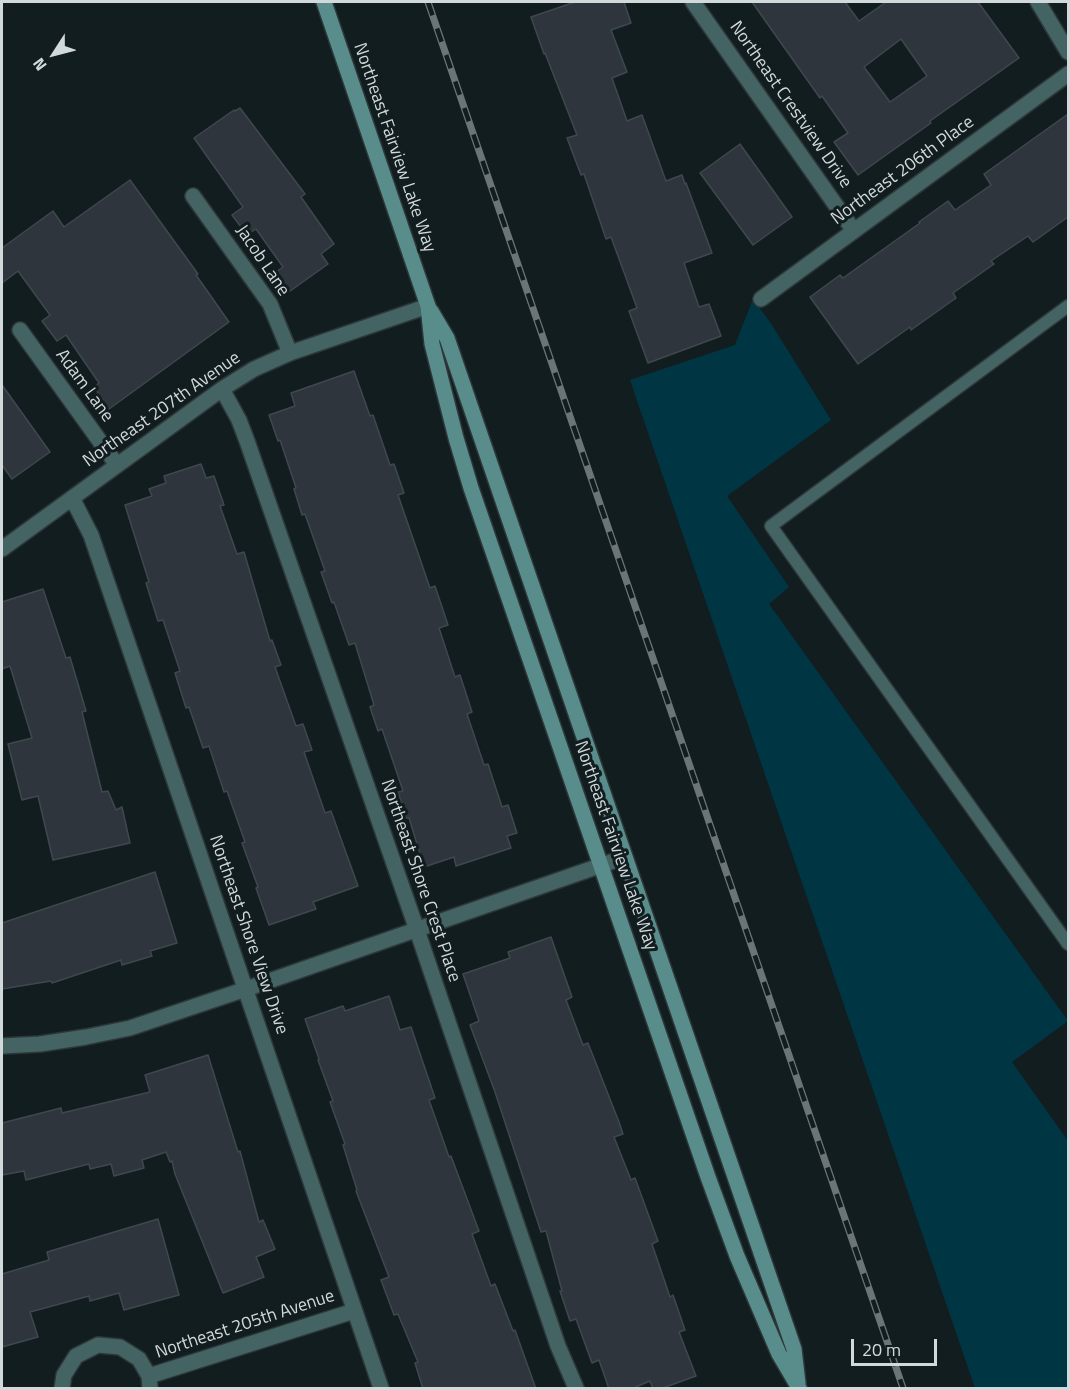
<!DOCTYPE html>
<style>
body{margin:0}
#map{position:relative;width:1070px;height:1390px;overflow:hidden;background:#121d20;font-family:"Titillium Web",sans-serif}
canvas{display:block}
.frame{position:absolute;inset:0;border:3px solid #d2d9db;pointer-events:none}
.north{position:absolute;left:24px;top:24px;width:60px;height:60px;-webkit-text-stroke:4px #121d20;paint-order:stroke;rotate:234deg;font-size:16px;font-weight:700;line-height:24px;text-align:center;color:#d2d9db}
.north::after{content:'';display:block;margin:auto;width:21px;height:27px;background:#d2d9db;clip-path:polygon(50% 0,100% 100%,50% 72%,0 100%)}
.scale{position:absolute;left:851px;top:1339px;width:86px;height:27px;box-sizing:border-box;border:3px solid #d2d9db;border-top:0;padding-left:8px;font-size:18px;line-height:21px;white-space:nowrap;color:#d2d9db;-webkit-text-stroke:4px #121d20;paint-order:stroke}
</style>
<div id="map">
<canvas width="1070" height="1390"></canvas>
<div class="frame"></div>
<div class="north">N</div>
<div class="scale">20 m</div>
</div>
<script>
const c = document.querySelector('canvas').getContext('2d');
c.lineJoin = 'round';
function fillPath(path, color) { c.fillStyle = color; c.fill(path, 'evenodd'); }
function trace(path, color, width, dash) { c.strokeStyle = color; c.lineWidth = width; c.lineCap = dash ? 'butt' : 'round'; c.setLineDash(dash || []); c.stroke(path); }
function write(font, color, halo, rows, align = 'center') {
  c.font = font + ' "Titillium Web",sans-serif'; c.lineWidth = 6; c.setLineDash([]); c.textBaseline = 'middle'; c.strokeStyle = halo; c.fillStyle = color; for (const [text, x, y, turn = 0] of rows) {
    c.save(); c.translate(x, y); c.rotate((+turn || 0) * Math.PI / 180); c.textAlign = isNaN(turn) ? turn : align; if (halo) c.strokeText(text, 0, 0); c.fillText(text, 0, 0); c.restore();
  }
}
fillPath(new Path2D(`
 M753,299L772,325L831,420L727,496L789,587L769,604L1068,1021L1012,1062L1068,1141V1388H975L630,380L735,345Z`), '#003644');
const building = new Path2D(`
 M575,2H624L631,23L611,30L627,72L612,78L627,121L642,115L666,181L682,175L685,184L686,183L712,253L684,263L699,307L709,304L721,336L648,363L629,311L637,308L611,237L606,239L584,174L581,175L567,138L577,135L545,53L544,54L531,17Z
 M752,2H845L859,21L886,2H978L1019,58L930,121L931,123L858,175L834,142L848,133L822,96L820,98ZM901,39L927,76L890,102L864,67Z
 M240,108L305,194L301,197L334,244L321,254L328,264L286,294L272,275L283,267L256,229L247,235L232,215L243,207L194,138L234,110L235,111Z
 M1068,114V217L1033,242L1028,236L991,261L994,264L953,293L956,298L911,330L910,327L858,364L810,297L840,275L843,278L920,223L919,222L948,201L955,210L991,185L984,174Z
 M740,144L792,217L753,245L700,173Z
 M130,180L198,274L196,275L229,322L109,409L94,387L99,383L66,335L57,341L42,321L50,315L18,271L2,283V248L53,211L64,227Z
 M354,371L370,416L373,415L390,465L394,464L404,493L398,495L430,588L435,586L448,625L439,628L455,677L460,675L472,712L467,714L484,765L488,764L502,807L508,805L517,833L507,836L511,848L456,866L454,857L424,867L409,818H406L398,792L403,791L382,729L378,731L370,707L374,705L355,643L349,645L334,602L332,603L321,572L325,571L305,514L302,515L294,489L296,488L280,440L278,441L269,415L295,406L291,393Z
 M2,385L50,452L12,479L2,465Z
 M201,464L206,478L214,476L224,505L220,506L237,554L244,552L270,641L272,640L281,665L275,667L296,726L303,724L312,750L304,752L325,813L331,811L358,886L313,902L316,909L269,925L256,888L258,887L242,843L245,842L227,791L224,792L209,746L203,748L189,707L186,708L175,673L180,671L163,620L158,621L146,583L149,582L125,505L152,496L149,489L166,483L164,476Z
 M43,589L66,658L70,657L86,711L82,712L102,792L108,791L116,810L122,807L130,843L53,860L38,796L22,800L8,744L32,738L10,666L2,669V602Z
 M155,872L177,943L150,951L152,956L122,965L121,960L52,983L51,981L2,989V923Z
 M551,937L572,997L566,1000L583,1045L588,1043L619,1122L623,1134L614,1137L631,1180L635,1178L658,1241L652,1244L670,1297L673,1295L685,1330L679,1332L696,1376L660,1389H653L650,1381L631,1389H609L599,1360L592,1363L576,1319L570,1321L560,1291H562L546,1231L541,1232L495,1092L470,1025L479,1021L463,974L510,958L508,952Z
 M389,996L400,1030L411,1027L435,1098L429,1100L449,1157L451,1156L479,1231L472,1234L491,1286L495,1284L513,1331L515,1330L536,1389H423L415,1363L418,1362L398,1314L394,1315L381,1280L389,1277L356,1191L357,1190L343,1145L345,1144L330,1102L333,1101L318,1060L319,1059L305,1019L343,1006L345,1011Z
 M208,1055L238,1152L240,1151L259,1222L263,1220L275,1249L256,1257L264,1277L223,1293L175,1174L172,1161L170,1162L166,1152L142,1160L144,1168L114,1176L111,1164L90,1169L89,1164L26,1180L24,1171L2,1175V1123L61,1108L62,1113L150,1092L145,1075Z
 M158,1219L179,1295L124,1310L119,1293L90,1301L89,1296L30,1312L38,1337L2,1347V1274L49,1260L47,1252Z`);
fillPath(building, '#2e353c');
trace(building, '#40484f', 1.5);
const lane = new Path2D(`
 M1068,306L771,526L1068,944`);
const street = new Path2D(`
 M693,2L854,231
 M1038,2L1068,52
 M193,196L270,304L290,353
 M761,299L1068,74
 M20,330L117,465
 M222,389L239,420L247,441L417,930L558,1346L576,1388
 M72,498L91,535L381,1388
 M2,549L222,389L254,369L290,353L428,306
 M2,1046L40,1044L86,1037L130,1028L246,989L625,857
 M149,1376L354,1311
 M62,1388L64,1375L76,1356L98,1345L120,1347L139,1359L149,1376L150,1388`);
const secondary = new Path2D(`
 M324,2L428,306L432,344L456,438L471,488L708,1177L737,1256L779,1354L799,1388
 M431,311L447,338L794,1349L798,1383`);
trace(lane, '#2d373a', 15);
trace(street, '#2d373a', 18);
trace(secondary, '#2d373a', 18);
trace(lane, '#446363', 12);
trace(street, '#446363', 15);
trace(secondary, '#598d8c', 15);
const rail = new Path2D(`
 M428,2L903,1388`);
trace(rail, '#6b7577', 7);
trace(rail, '#121d20', 4.5, [14]);
write('18px', '#d2d9db', '#121d20', [
 ["Northeast Crestview Drive",790,105,55],
 ["Northeast Fairview Lake Way",394,148,71],
 ["Northeast 206th Place",903,171,-36],
 ["Jacob Lane",262,261,56],
 ["Adam Lane",84,386,54],
 ["Northeast 207th Avenue",162,410,-35],
 ["Northeast Fairview Lake Way",615,846,71],
 ["Northeast Shore Crest Place",420,881,71],
 ["Northeast Shore View Drive",248,935,71],
 ["Northeast 205th Avenue",245,1325,-18]
]);
</script>
